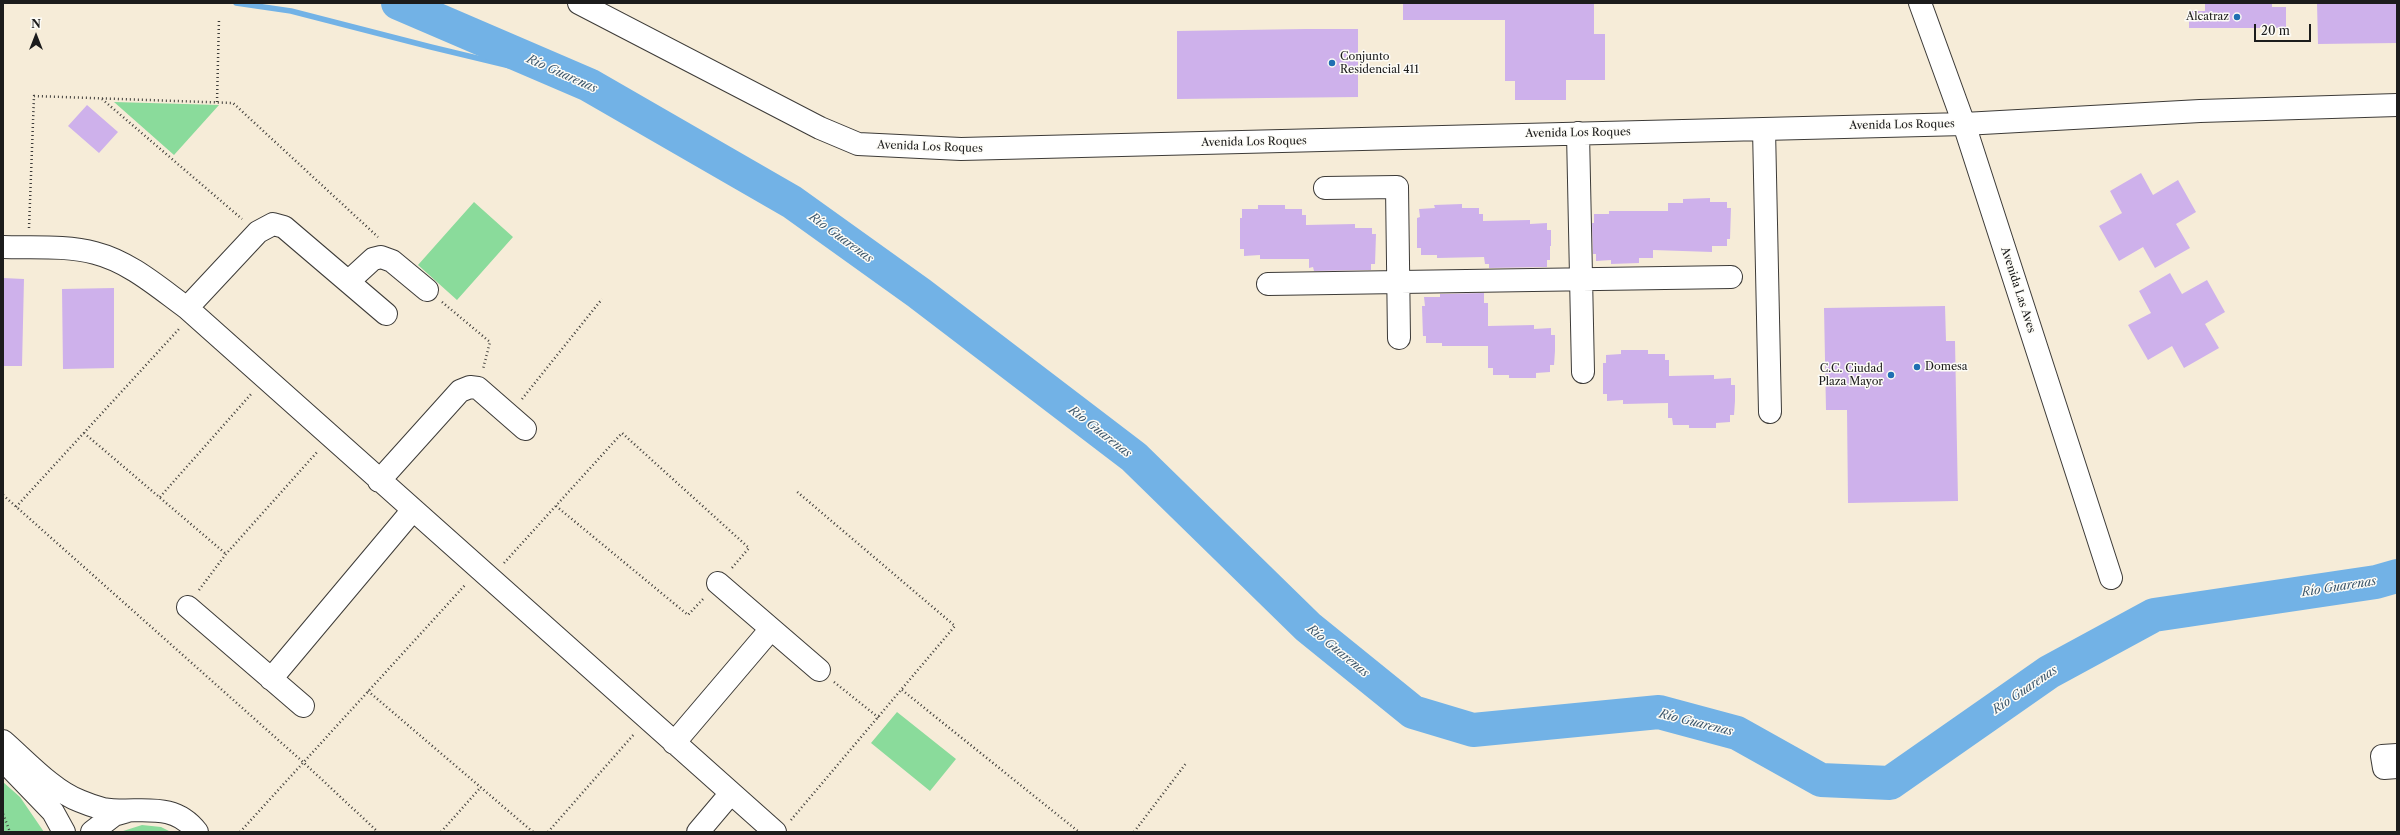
<!DOCTYPE html>
<meta charset="utf-8">
<style>
body{margin:0}
#map{position:relative;width:2400px;height:835px;overflow:hidden;background:#f6ecd8;font-family:"Libre Caslon Text",serif}
canvas{display:block}
.frame{position:absolute;inset:0;border:4px solid #1c1c1c;pointer-events:none}
.north{position:absolute;left:16px;top:16px;width:40px;height:40px;-webkit-text-stroke:3px #fdfcf7;paint-order:stroke;rotate:0deg;font-size:11px;font-weight:700;line-height:16px;text-align:center;color:#1c1c1c}
.north::after{content:'';display:block;margin:auto;width:14px;height:18px;background:#1c1c1c;clip-path:polygon(50% 0,100% 100%,50% 72%,0 100%)}
.scale{position:absolute;left:2254px;top:24px;width:57px;height:18px;box-sizing:border-box;border:2px solid #1c1c1c;border-top:0;padding-left:5px;font-size:12px;line-height:14px;white-space:nowrap;color:#1c1c1c;-webkit-text-stroke:3px #fdfcf7;paint-order:stroke}
</style>
<div id="map">
<canvas width="2400" height="835"></canvas>
<div class="frame"></div>
<div class="north">N</div>
<div class="scale">20 m</div>
</div>
<script>
const c = document.querySelector('canvas').getContext('2d');
c.lineJoin = 'round';
function fillPath(path, color) { c.fillStyle = color; c.fill(path, 'evenodd'); }
function trace(path, color, width, dash) { c.strokeStyle = color; c.lineWidth = width; c.lineCap = dash ? 'butt' : 'round'; c.setLineDash(dash || []); c.stroke(path); }
function write(font, color, halo, rows, align = 'center') {
  c.font = font + ' "Libre Caslon Text",serif'; c.lineWidth = 3; c.setLineDash([]); c.textBaseline = 'middle'; c.strokeStyle = halo; c.fillStyle = color; for (const [text, x, y, turn = 0] of rows) {
    c.save(); c.translate(x, y); c.rotate((+turn || 0) * Math.PI / 180); c.textAlign = isNaN(turn) ? turn : align; if (halo) c.strokeText(text, 0, 0); c.fillText(text, 0, 0); c.restore();
  }
}
fillPath(new Path2D(`
 M114,102L219,105L174,155Z
 M474,202L513,237L457,300L418,265Z
 M897,712L956,759L930,791L871,743Z
 M3,782L20,797L44,832H3Z
 M142,825L161,827L171,832H120Z`), '#8adb9b');
trace(new Path2D(`
 M236,3L291,11L431,47L589,85`), '#72b2e6', 5.5);
trace(new Path2D(`
 M398,3L589,85L792,202L919,293L1134,457L1308,627L1413,712L1473,730L1659,712L1737,733L1821,780L1890,783L2049,672L2154,615L2376,582L2397,576`), '#72b2e6', 34);
fillPath(new Path2D(`
 M1403,3H1594V34H1605V80H1566V100H1515V81H1505V20H1403Z
 M2205,3H2272V7H2286V28H2189V11H2205Z
 M2317,3H2397V43L2318,44Z
 M1306,29H1358V97L1177,99V31Z
 M87,105L118,132L99,153L68,126Z
 M2141,173L2153,195L2178,180L2196,212L2176,224L2190,248L2155,268L2143,247L2119,261L2099,226L2122,213L2110,191Z
 M1710,198V202H1727V208H1731L1730,239H1727V246H1712V252L1653,250V258H1639V263L1611,264V260L1596,261V254H1593L1592,223H1594V214H1609V211H1668V203H1683V199Z
 M1462,204V208H1479V214H1483V221L1530,220V224L1547,223V230H1551V246H1550V260H1547V267L1489,268V264H1485L1484,257L1437,258V255H1421V248H1417V218L1420,217L1419,209L1435,208L1434,205Z
 M1258,205H1285V209H1302V215H1306V225L1355,224V228H1372V234H1376L1375,264H1371V270L1314,271L1313,267L1309,268V259H1260V255L1244,256V249H1240V218H1242V209H1258Z
 M2170,273L2182,294L2207,280L2225,312L2205,324L2219,348L2184,368L2172,346L2148,360L2128,325L2151,313L2139,291Z
 M3,278L24,279L22,366H3Z
 M114,288V368L63,369L62,289Z
 M1484,293V303H1488V326L1534,325V329L1551,328V335H1555V351L1554,365H1550V372L1536,373V378H1509V375H1493V368H1488V346H1442V343H1426V336H1423L1422,306H1425L1424,297H1440V294Z
 M1945,306L1946,341H1955L1958,501L1848,503L1847,410H1826L1824,308Z
 M1621,350H1648V354H1665V360H1669V376L1714,375V379L1731,378V385H1735V401L1734,415H1730V422L1716,423V428H1689V425H1673L1672,418H1668V403L1623,404V400L1607,401V394H1603V363H1606V355L1621,354Z`), '#ceb1eb');
const minor = new Path2D(`
 M579,3L820,128L858,144L961,149L1964,124L2200,111L2397,105
 M1920,3L1964,124L2111,578
 M1764,129L1770,412
 M1578,133L1583,372
 M1325,188L1397,187L1399,338
 M3,247C33,248 66,245 95,253C130,262 158,287 187,308L775,832
 M349,281L373,259L381,257L392,261L427,290
 M1268,284L1731,277
 M187,308L258,232L273,224L284,227L386,314
 M379,481L460,391L470,387L478,388L525,429
 M718,583L819,670
 M188,607L303,706
 M271,679L412,511
 M3,741C25,760 53,791 80,801C87,804 96,807 103,809C136,815 172,799 197,832
 M674,743L771,629
 M2397,755L2382,756L2384,768L2397,767
 M3,760L53,812L64,832
 M92,832L114,815L128,811
 M698,832L731,793`);
trace(minor, '#3d3b38', 24);
trace(new Path2D(`
 M102,99L242,219
 M217,102L219,19
 M29,228L34,96L233,103L378,237
 M442,302L490,342L483,369
 M522,399L602,299
 M84,433L226,554
 M3,495L303,762L378,832
 M160,497L252,393
 M556,506L688,615L704,598
 M16,507L179,329
 M504,563L622,433L749,548L731,569
 M199,590L226,554L318,451
 M834,682L879,718
 M902,690L1079,832
 M368,691L533,832
 M3,814L10,832
 M791,820L955,626L795,490
 M240,832L466,584
 M441,832L481,787
 M548,832L635,733
 M1134,832L1187,762`), '#3d3b38', 2.5, [1, 3]);
trace(minor, '#fff', 22);
for (const [x, y, r, color] of [
 [2237,17,4,"#1f6fb2"],
 [1332,63,4,"#1f6fb2"],
 [1917,367,4,"#1f6fb2"],
 [1891,375,4,"#1f6fb2"]
]) { const dot = new Path2D(); dot.arc(x, y, r, 0, 2 * Math.PI); c.fillStyle = color; c.fill(dot); trace(dot, '#fdfcf7', 1.5); }
write('11px', '#1c1c1c', '#fdfcf7', [
 ["Alcatraz",2229,17],
 ["Conjunto",1340,57,"left"],
 ["Residencial 411",1340,70,"left"],
 ["Domesa",1925,367,"left"],
 ["C.C. Ciudad",1883,369],
 ["Plaza Mayor",1883,382]
], 'right');
write('11px', '#1c1c1c', '#fdfcf7', [
 ["Avenida Los Roques",1902,125,-1],
 ["Avenida Los Roques",1578,133,-1],
 ["Avenida Los Roques",1254,142,-1],
 ["Avenida Los Roques",930,147,2],
 ["Avenida Las Aves",2018,290,72]
]);
write('italic 12px', '#3e586d', '#fdfcf7', [
 ["Río Guarenas",562,74,24],
 ["Río Guarenas",841,238,36],
 ["Río Guarenas",1100,432,38],
 ["Río Guarenas",2339,587,-9],
 ["Río Guarenas",1338,651,39],
 ["Río Guarenas",2025,690,-34],
 ["Río Guarenas",1696,723,14]
]);
</script>
